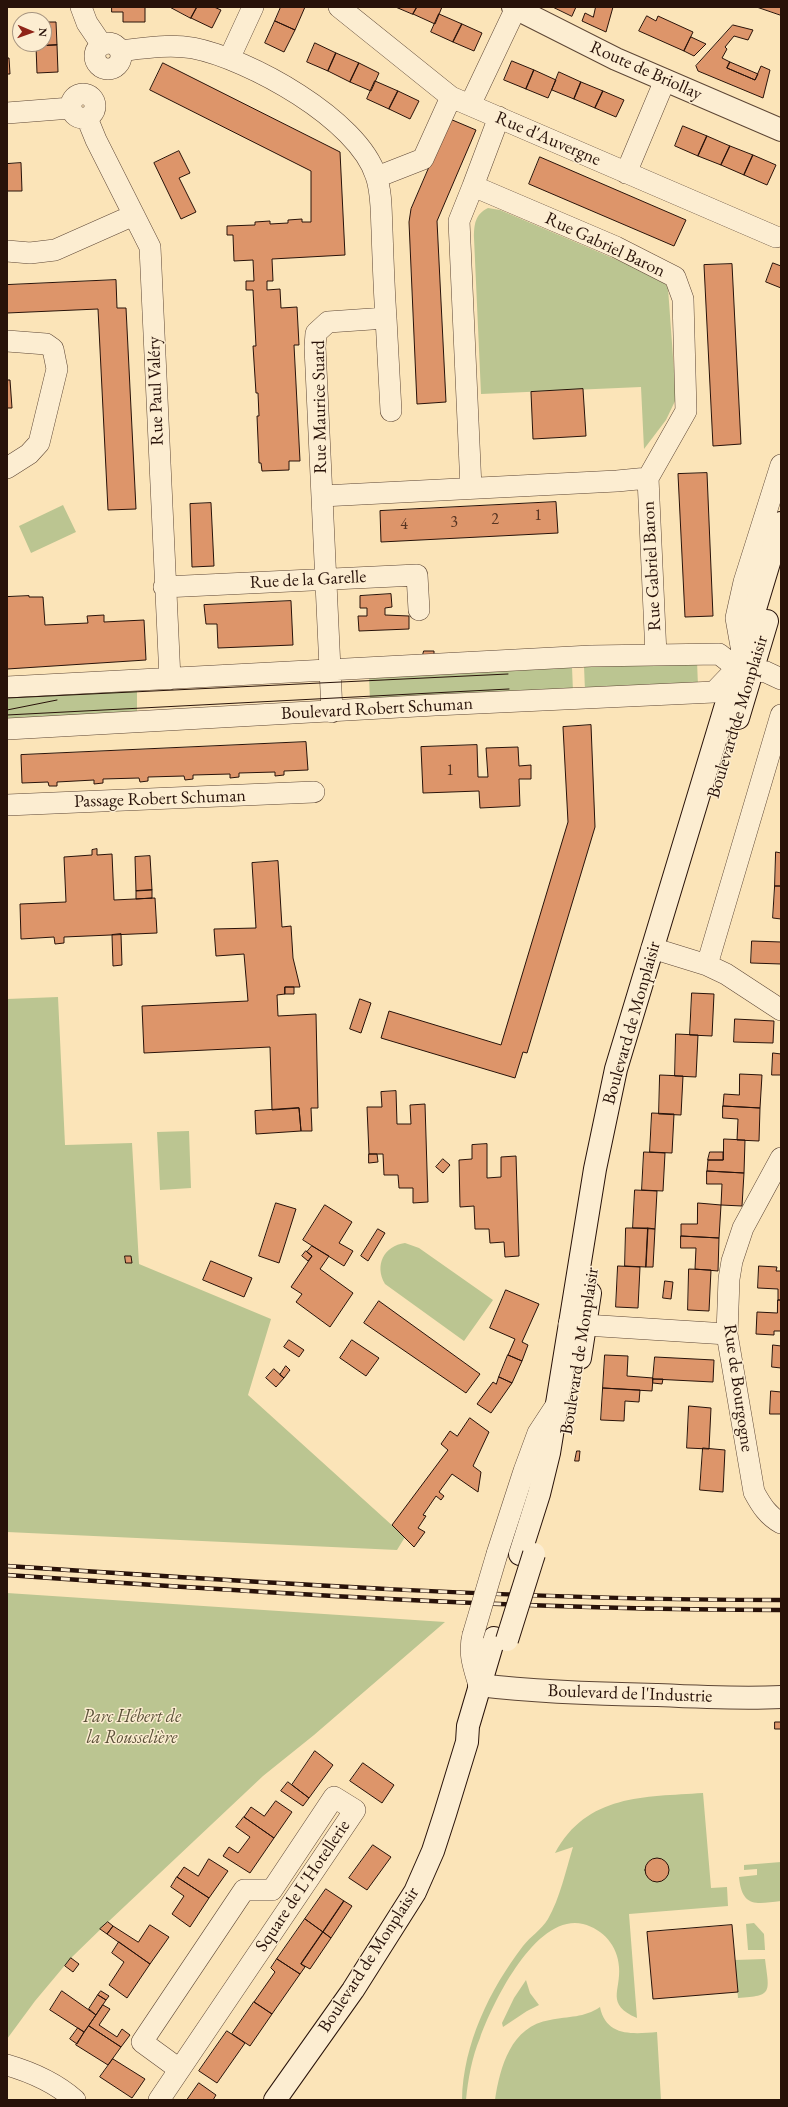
<!DOCTYPE html>
<meta charset="utf-8">
<style>
body{margin:0}
#map{position:relative;width:788px;height:2107px;overflow:hidden;background:#fbe4b8;font-family:"EB Garamond",serif}
canvas{display:block}
.frame{position:absolute;inset:0;border:8px solid #281209;pointer-events:none}
.north{position:absolute;left:12px;top:12px;width:40px;height:40px;box-sizing:border-box;background:#fcedd1;border:1px solid #a79581;border-radius:50%;rotate:92deg;font-size:11px;font-weight:700;line-height:16px;text-align:center;color:#281209}
.north::after{content:'';display:block;margin:auto;width:14px;height:18px;background:#8f2418;clip-path:polygon(50% 0,100% 100%,50% 72%,0 100%)}
</style>
<div id="map">
<canvas width="788" height="2107"></canvas>
<div class="frame"></div>
<div class="north">N</div>
</div>
<script>
const c = document.querySelector('canvas').getContext('2d');
c.lineJoin = 'round';
function fillPath(path, color) { c.fillStyle = color; c.fill(path, 'evenodd'); }
function trace(path, color, width, dash) { c.strokeStyle = color; c.lineWidth = width; c.lineCap = dash ? 'butt' : 'round'; c.setLineDash(dash || []); c.stroke(path); }
function write(font, color, halo, rows, align = 'center') {
  c.font = font + ' "EB Garamond",serif'; c.lineWidth = 3; c.setLineDash([]); c.textBaseline = 'middle'; c.strokeStyle = halo; c.fillStyle = color; for (const [text, x, y, turn = 0] of rows) {
    c.save(); c.translate(x, y); c.rotate((+turn || 0) * Math.PI / 180); c.textAlign = isNaN(turn) ? turn : align; if (halo) c.strokeText(text, 0, 0); c.fillText(text, 0, 0); c.restore();
  }
}
fillPath(new Path2D(`
 M488,208L500,210L655,276L664,282L668,288L676,399L666,420L644,449L641,387L481,394L474,238C474,225 475,214 488,208Z
 M63,505L76,532L31,553L19,526Z
 M697,661L698,686L585,691L584,666Z
 M572,667L573,692L370,701L369,677Z
 M137,688V712L7,719V694Z
 M58,997L65,1145L132,1143L139,1264L271,1319L248,1395L405,1537L397,1550L7,1532V999Z
 M189,1131L191,1188L160,1190L157,1132Z
 M405,1243L419,1248L493,1300L464,1341L385,1284C374,1265 384,1246 405,1243Z
 M7,1593L445,1622L314,1735L263,1776L108,1922L71,1958L35,2001L7,2039Z
 M703,1793L711,1888L727,1887L728,1906L629,1914L637,2018C605,2004 621,1991 619,1967C618,1946 603,1929 583,1924C536,1913 493,2002 480,2038C472,2057 468,2079 466,2100H462C463,2044 490,1989 523,1946C531,1936 541,1930 548,1919C560,1898 566,1870 573,1847L555,1853C587,1794 644,1797 703,1793Z
 M781,1862V1901C756,1904 742,1908 739,1877L757,1875V1869L744,1870V1865Z
 M754,1923L764,1934L765,1950H748L746,1924Z
 M765,1959C769,1992 774,1996 738,1998L735,1960Z
 M526,1980L530,1993L539,2005L527,2011L503,2027L502,2023L514,1998Z
 M600,2007C606,2037 633,2034 657,2032L661,2100H495C500,2067 511,2026 550,2020C569,2016 584,2018 600,2007Z`), '#bbc591');
const building = new Path2D(`
 M112,7H145V22H123V12H112Z
 M170,7H197L191,18Z
 M197,7H214L221,10L212,28L191,18Z
 M281,7H305L295,30L275,21Z
 M396,7H417L413,14Z
 M417,7H442L435,24L413,14Z
 M553,7H576L572,16Z
 M596,7H613L606,32L582,21L585,13L593,17Z
 M757,7H781V15Z
 M439,14L462,24L453,42L431,32Z
 M647,16L656,21L658,16L693,32L684,51L639,31Z
 M275,21L295,30L284,52L265,43Z
 M44,22H56L57,45L36,46V44H44Z
 M462,24L482,33L474,51L453,42Z
 M733,25L753,30L748,40L734,36L725,47L727,49L722,58L730,62L727,68L755,80L761,66L770,70L763,98L698,71L696,66Z
 M691,37L706,44L694,56L684,51Z
 M315,43L336,53L328,71L307,62Z
 M28,44H36V46L28,47Z
 M57,45L58,72L37,73L36,46Z
 M336,53L359,63L350,82L328,71Z
 M7,58H9L10,74H7Z
 M512,61L534,70L526,89L504,80Z
 M730,62L758,74L755,80L727,68Z
 M163,63L340,152L345,255L272,259L273,281H267V290L280,289L281,308L297,307L299,345H294L300,461H289V470L262,471L261,463H259L257,416H259L258,393H256L253,346H256L253,290H246V281H254L253,260L234,261L233,235H227V226L255,225V222L270,221V224L288,223V220L302,219V222H311V171L150,90Z
 M359,63L379,73L371,91L350,82Z
 M534,70L556,80L548,98L526,89Z
 M559,72L581,82L574,99L552,90Z
 M375,81L398,91L389,109L367,99Z
 M581,82L603,91L595,108L574,99Z
 M398,91L419,101L410,119L389,109Z
 M603,91L624,100L616,117L595,108Z
 M450,119L476,130L437,221L446,402L417,404L409,222L411,209Z
 M683,126L707,136L698,156L675,146Z
 M707,136L730,146L721,165L698,156Z
 M730,146L753,155L744,175L721,165Z
 M179,151L190,173L179,178L196,212L181,219L154,163Z
 M753,155L776,165L767,185L744,175Z
 M540,157L686,220L674,246L529,184Z
 M21,163L22,191H7V164Z
 M773,263L781,266V288L766,282Z
 M732,264L741,444L713,446L704,265Z
 M116,280L117,308H126L136,509L108,510L98,309L7,313V285Z
 M7,380H10L12,408H7Z
 M583,389L586,436L533,439L531,392Z
 M707,473L713,616L685,617L678,474Z
 M556,502L558,533L381,542L380,511Z
 M211,503L214,566L192,567L190,504Z
 M391,594L392,607L385,608V615L409,616V629L359,631L358,616H367V608H360V596Z
 M29,596V597H43L45,625L88,623L87,616L104,615V622L144,620L146,660L7,669V597Z
 M291,601L293,645L218,648L217,624H206L204,605Z
 M424,651H434V655H423Z
 M591,725L595,827L527,1053L523,1052L515,1078L381,1038L389,1011L501,1045L568,822L563,727Z
 M306,742L308,770L284,771V775L275,776V772L239,773V777L230,778V774L193,775V779L185,780L184,776L148,777V781L140,782L139,778L103,779V783L94,784V780L57,782V786H49L48,782L22,783L21,755Z
 M477,745L478,777H488L486,748L518,747L519,766L531,765V779H519L520,806L480,808L479,791L423,793L421,747Z
 M97,849V855L112,854L114,900L155,898L157,933L64,937V943L55,944L54,937L21,939L20,904L66,902L64,857L92,855V850Z
 M776,852L781,853V886H775Z
 M150,856L152,890L136,891L135,857Z
 M278,861L282,927L291,926L293,958L300,987H285V994L277,995L278,1016L316,1014L318,1108H311L312,1131H301L299,1108L272,1110L270,1047L144,1053L142,1006L248,1001L244,954L216,956L214,929L256,928L252,863Z
 M775,886H781V919L773,918Z
 M152,890V898L136,899V891Z
 M121,934L122,965L113,966L112,935Z
 M752,941L781,942V964L751,963Z
 M285,987H294V994H285Z
 M692,993L714,994L712,1036L690,1035Z
 M360,999L371,1003L361,1033L350,1029Z
 M735,1019L774,1021L773,1043L734,1042Z
 M676,1034L698,1035L696,1077L675,1076Z
 M773,1053L781,1054V1075H772Z
 M740,1074L762,1075L760,1108L723,1106L724,1094L739,1095Z
 M660,1075L683,1076L681,1115L659,1114Z
 M396,1091L397,1124H411L410,1105L425,1104L428,1202L413,1203V1188H399L398,1175H384L383,1154H369L367,1107H382L381,1092Z
 M723,1106L760,1108L759,1141L737,1140L738,1119L723,1118Z
 M299,1108L301,1131L256,1134L255,1111Z
 M652,1113L674,1114L672,1153L650,1152Z
 M724,1139L745,1140L744,1173L707,1171L708,1160H723Z
 M487,1144V1178L501,1177V1157L516,1156L519,1256L505,1257L504,1242L490,1243L489,1229H475L474,1206L460,1207L459,1160L472,1159V1145Z
 M644,1152L665,1153L663,1191L642,1190Z
 M710,1152H723V1160H708Z
 M369,1154H377L378,1162L369,1163Z
 M443,1159L450,1165L443,1173L436,1167Z
 M707,1171L744,1173L742,1206L721,1205L722,1184H707Z
 M635,1190L657,1191L655,1229L633,1228Z
 M276,1203L296,1209L279,1263L259,1256Z
 M698,1203L721,1205L719,1238L681,1236V1224H697Z
 M325,1205L352,1222L339,1243L353,1251L344,1266L303,1240Z
 M626,1228H648L646,1267L625,1266Z
 M648,1228L655,1229L653,1267H646Z
 M378,1229L385,1233L368,1261L361,1256Z
 M681,1236L719,1238L718,1271L695,1269L696,1248H681Z
 M312,1246L329,1256L320,1269L353,1293L330,1327L296,1302L302,1294L291,1287L312,1256L307,1252Z
 M306,1251L312,1256L308,1261L302,1256Z
 M125,1256H131L132,1263H126Z
 M211,1261L252,1278L244,1297L203,1280Z
 M618,1266L640,1267L638,1308L616,1307Z
 M759,1266L777,1267L776,1271H781V1300H778V1289L758,1288Z
 M689,1269L711,1270L709,1311L688,1310Z
 M665,1281L673,1282L671,1299L663,1298Z
 M506,1290L539,1304L522,1342L528,1345L522,1361L508,1355L515,1339L490,1328Z
 M778,1300H781V1331H774V1335L756,1334L757,1312L777,1313Z
 M379,1301L480,1374L466,1393L364,1323Z
 M289,1340L304,1350L299,1357L284,1347Z
 M352,1340L379,1358L366,1376L340,1358Z
 M773,1345L781,1346V1368L772,1367Z
 M508,1355L522,1361L512,1383L499,1377Z
 M605,1355L628,1356L627,1376L653,1378L652,1391L603,1388Z
 M655,1357L714,1360L713,1382L653,1379Z
 M286,1366L290,1370L284,1378L280,1375Z
 M274,1369L284,1378L276,1387L266,1378Z
 M499,1377L512,1383L491,1413L477,1404L493,1382L496,1384Z
 M653,1379H663L662,1384L653,1383Z
 M603,1388L640,1390L639,1402L625,1401L624,1421L601,1420Z
 M771,1391L781,1392V1414H770Z
 M689,1406L711,1408L709,1449L687,1448Z
 M470,1418L489,1432L473,1466L481,1472L478,1492L452,1474L439,1492L444,1496L441,1500L436,1496L423,1515L426,1516L418,1528L425,1532L414,1547L392,1525L448,1450L441,1444L450,1431L457,1436Z
 M703,1448L725,1450L723,1492L700,1490Z
 M577,1451H580L579,1461H575Z
 M775,1722H781V1729H775Z
 M315,1751L333,1765L309,1798L292,1785Z
 M363,1763L394,1785L382,1803L350,1781Z
 M288,1782L309,1798L303,1806L281,1791Z
 M276,1801L292,1812L274,1838L244,1817L251,1807L264,1816Z
 M244,1817L274,1838L250,1873L223,1856L229,1847L238,1853L250,1837L236,1827Z
 M373,1845L391,1857L367,1890L349,1878Z
 M645 1870a12 12 0 1 1 24 0a12 12 0 1 1-24 0Z
 M209,1859L228,1871L209,1898L177,1877L184,1867L198,1876Z
 M177,1877L209,1898L190,1927L172,1914L184,1896L171,1887Z
 M326,1889L344,1901L323,1932L305,1919Z
 M344,1901L352,1906L331,1938L323,1932Z
 M305,1919L323,1932L301,1964L305,1967L300,1974L277,1959Z
 M108,1922L113,1926L107,1934L100,1929Z
 M150,1925L169,1937L150,1964L107,1934L113,1926L138,1942Z
 M732,1925L738,1992L653,1999L647,1932Z
 M323,1932L331,1938L310,1969L301,1964Z
 M119,1942L150,1964L127,1998L109,1985L124,1962L112,1953Z
 M71,1958L79,1964L73,1972L65,1966Z
 M277,1959L300,1974L272,2014L254,2002L275,1972L271,1968Z
 M62,1991L96,2015L84,2032L50,2010Z
 M101,1991L109,1996L106,2000L98,1995Z
 M98,1995L106,2000L96,2015L89,2009Z
 M254,2002L272,2014L250,2046L232,2034Z
 M103,2005L110,2009L99,2025L117,2037L122,2029L130,2035L121,2047L89,2026Z
 M89,2026L121,2047L108,2065L76,2045Z
 M78,2028L84,2032L77,2044L70,2039Z
 M227,2031L245,2043L217,2083L199,2071Z
 M113,2059L145,2079L132,2098L100,2077Z
 M199,2083L216,2095L213,2100H187Z`);
fillPath(building, '#dd956a');
trace(building, '#281209', 1);
const minor = new Path2D(`
 M81,7L87,23L102,45
 M339,7L451,97L776,237
 M95 56a13 13 0 1 1 26 0a13 13 0 1 1-26 0Z
 M120,51C144,48 169,44 193,48C249,59 358,119 376,176C382,193 381,213 382,230C383,259 384,289 386,318L328,322L316,333L315,347L332,712
 M229,59L253,7
 M71 106a12 12 0 1 1 24 0a12 12 0 1 1-24 0Z
 M470,105L516,8
 M7,113L71,108
 M87,118L96,140L150,247L170,679
 M626,173L665,80
 M377,177L423,159L451,97
 M473,186L499,117
 M7,251L30,253L55,250L134,215
 M386,318L391,411
 M7,341L46,344L53,349L57,369L39,443L29,454L7,468
 M471,488L459,221L473,186L616,247L675,277L683,299L686,411L648,478
 M322,496L617,481L648,478L656,655
 M164,587L417,575L419,610
 M742,652L736,618L744,582L781,465
 M7,687L591,656L719,654L737,668L766,672L781,679
 M7,729L435,705L714,692L737,668
 M7,805L314,792
 M652,948L707,965L726,974L781,1010
 M707,965L781,715
 M781,1158L743,1228L732,1261L729,1279L727,1334L754,1492C761,1505 768,1516 781,1523
 M569,1324L727,1334
 M497,1554L524,1471L538,1433L557,1404
 M473,1635C468,1653 474,1668 479,1685
 M7,2065C31,2072 56,2083 75,2100
 M159,2100L355,1810L334,1797L272,1890H244L142,2042L179,2069`);
const tertiary = new Path2D(`
 M513,7L616,59L781,130
 M479,1685C538,1692 597,1694 656,1695C698,1697 739,1699 781,1697`);
const secondary = new Path2D(`
 M738,718L767,621
 M580,1358L590,1293
 M520,1554L539,1494L549,1453L595,1169L616,1069L781,523
 M275,2100L353,1990L415,1892L433,1851L445,1814L467,1742L468,1726L494,1638`);
trace(minor, '#5d4635', 22);
trace(tertiary, '#5d4635', 24);
trace(secondary, '#281209', 24);
trace(minor, '#fcedd1', 21);
trace(tertiary, '#fcedd1', 22);
trace(secondary, '#fcedd1', 22);
trace(new Path2D(`
 M7,698L508,674
 M7,710L57,700
 M7,715L509,689`), '#281209', 1);
const rail = new Path2D(`
 M7,1566C265,1583 523,1600 781,1600
 M7,1575C265,1593 523,1610 781,1610`);
trace(rail, '#281209', 4.5);
trace(rail, '#fcedd1', 3, [9]);
const minorBridge = new Path2D(`
 M473,1635L497,1554`);
const secondaryBridge = new Path2D(`
 M507,1640L534,1554`);
trace(minorBridge, '#5d4635', 22, []);
trace(secondaryBridge, '#281209', 24, []);
trace(minorBridge, '#fcedd1', 21);
trace(secondaryBridge, '#fcedd1', 22);
write('16px', '#553321', null, [
 ["1",538,516],
 ["2",495,520],
 ["3",454,523],
 ["4",404,525],
 ["1",450,771]
]);
write('18px', '#281209', '#fcedd1', [
 ["Route de Briollay",646,71,24],
 ["Rue d'Auvergne",548,139,23],
 ["Rue Gabriel Baron",605,245,25],
 ["Rue Paul Valéry",156,391,-92],
 ["Rue Maurice Suard",320,407,-91],
 ["Rue Gabriel Baron",652,566,-93],
 ["Rue de la Garelle",308,580,-3],
 ["Boulevard Robert Schuman",377,709,-3],
 ["Boulevard de Monplaisir",738,717,-73],
 ["Passage Robert Schuman",160,799,-2],
 ["Boulevard de Monplaisir",632,1023,-74],
 ["Boulevard de Monplaisir",580,1351,-81],
 ["Rue de Bourgogne",738,1388,82],
 ["Boulevard de l'Industrie",630,1694,2],
 ["Square de L'Hotellerie",303,1886,-56],
 ["Boulevard de Monplaisir",369,1960,-57]
]);
write('italic 18px', '#5b5139', '#fcedd1', [
 ["Parc Hébert de",132,1717],
 ["la Rousselière",132,1738]
]);
</script>
